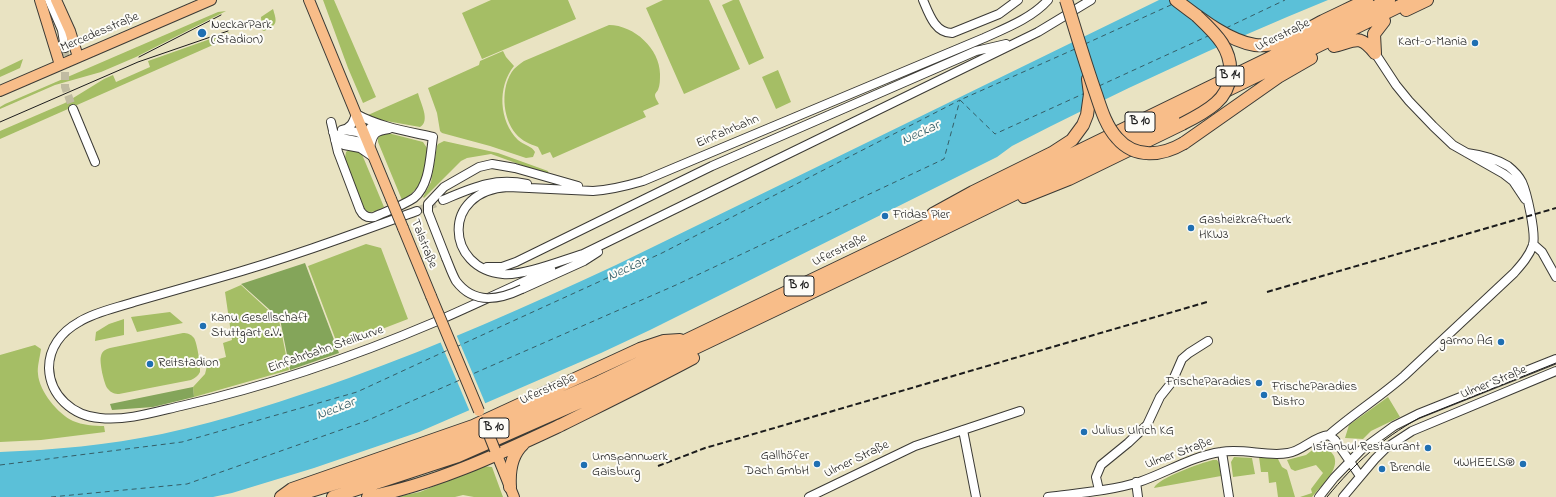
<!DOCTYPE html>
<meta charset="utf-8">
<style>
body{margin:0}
canvas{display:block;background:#e9e3c2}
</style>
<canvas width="1556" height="497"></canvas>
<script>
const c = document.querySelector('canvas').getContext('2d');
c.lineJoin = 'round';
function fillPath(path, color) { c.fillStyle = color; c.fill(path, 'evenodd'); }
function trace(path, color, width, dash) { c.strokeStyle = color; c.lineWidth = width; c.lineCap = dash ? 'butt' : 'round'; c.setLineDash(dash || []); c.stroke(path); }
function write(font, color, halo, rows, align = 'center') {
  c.font = font + ' "Indie Flower",sans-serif'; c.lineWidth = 4; c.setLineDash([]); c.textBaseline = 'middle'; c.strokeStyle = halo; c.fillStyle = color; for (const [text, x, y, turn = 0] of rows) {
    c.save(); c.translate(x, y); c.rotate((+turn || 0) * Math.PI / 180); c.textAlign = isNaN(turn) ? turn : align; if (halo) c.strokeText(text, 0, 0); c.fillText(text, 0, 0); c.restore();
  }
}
fillPath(new Path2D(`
 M323,0H334L376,97L363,103L348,68Z
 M491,0H568L576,19L482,59L462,13Z
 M663,0H709L740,69L684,94L646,8Z
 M733,0H739L764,58L749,65L722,5Z
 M273,9C277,22 278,25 264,31L262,30L261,17Z
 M226,11L136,57L101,72L55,85L0,109V107L5,104L218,12Z
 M609,25C634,25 660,49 660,74C660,80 660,85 658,90C657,92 655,93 655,95C655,98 658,102 659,104L643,111L646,117L553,158L550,152L542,155L538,147C530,144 522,141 516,134C502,118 500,86 514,69C517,66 520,64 524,61Z
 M230,32L213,45L0,139V131L65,103L104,79L113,75L116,82L150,67L148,61Z
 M503,51L506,57L514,66C497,87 499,121 518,140C524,145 532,146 535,152L533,157L526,158L490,146L442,133L440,131L437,113L428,88L479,65L480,61Z
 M23,59L20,68L0,77V70Z
 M778,70L791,102L776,109L762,77Z
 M418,93C420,102 431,121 420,127L375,119L368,115Z
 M388,133L423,142L427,148C426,170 423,189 402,200L378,142V138L380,135Z
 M444,141L498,153L548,171L549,175L491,154L467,158L461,161L424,198L423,197L431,182L437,146L438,144Z
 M351,148L361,152L384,207C376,211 369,216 363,207L345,158L346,152Z
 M366,244L381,248L408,319L338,346L308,266Z
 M241,285L279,320L289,370L194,397L193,387L205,374L208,362L226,357L223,343L232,340L225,292Z
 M170,312L183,323L137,332L131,317Z
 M124,319V335L95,341L96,332L109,324Z
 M183,333C187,333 191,334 194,338C197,342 201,367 200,372C198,376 195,378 191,380L119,394C115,394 111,393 108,389C104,385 99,361 101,356C102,351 106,349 110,348Z
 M35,345L41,349C40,357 37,367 38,374C39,391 58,414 73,421C82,425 94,426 104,426L105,432L41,440L0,442V355Z
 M1388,397L1400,417L1371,431L1363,439L1345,438L1349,425Z
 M1322,447C1328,448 1331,451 1334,456C1340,470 1321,486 1312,497H1300L1312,493L1311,489L1323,473L1316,465L1295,471L1291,469L1287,460L1306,455L1315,448Z
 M1234,457L1252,458L1255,474L1233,477L1231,462Z
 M1259,457L1278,459L1282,467L1287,470L1295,497H1278L1276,482L1269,483L1268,472H1261Z
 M1213,460H1217L1219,463L1221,476L1154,488C1158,478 1201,463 1213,460Z
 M483,466L492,467L503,497H474L463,495L455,497H395L420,492Z`), '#a5be65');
fillPath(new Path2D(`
 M305,263L339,353L290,370L280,319L241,284Z
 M193,387L194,397L153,407L112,410L110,404Z`), '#84a55a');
fillPath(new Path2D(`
 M1159,0H1328C1220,44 1115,93 1012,146L997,157L650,330L601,353L419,432L314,468L232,493L213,497H0V452C54,450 108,445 162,434C226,420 287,400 349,378C440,345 528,306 616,265Z`), '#5bc0d8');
fillPath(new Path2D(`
 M456,334L486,405L470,412L440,341Z`), '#e9e3c2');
trace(new Path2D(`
 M1226,28L1285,0
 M1085,44L1173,4
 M1075,49L960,100L995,134L1085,93
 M1099,86L1208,36
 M456,347L662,253L960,100L944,159L676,285L468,376
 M0,465L182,442L357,392L448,350
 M51,497L187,484L366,421L460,380`), '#355e67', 1, [5, 4]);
trace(new Path2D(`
 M65,48V87L73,109
 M417,211L443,200`), '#c0bba1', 8, [8, 4]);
const minor = new Path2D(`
 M49,0L62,30L65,48
 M923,0C929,14 935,33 952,33L999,14L1018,0
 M1048,0C1032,18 1006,28 984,38L643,181C626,186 610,190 593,191L508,187C440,191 446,269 503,274C523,276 563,260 583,254L1038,32L1091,0
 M1375,53L1396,85L1409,101L1433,126L1453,145L1504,174L1513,181L1525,199
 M73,109L95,162
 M331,122L338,152L360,210C363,216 368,218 374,217C387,211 402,206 414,198C430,185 430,156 433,137C406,131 380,127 356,114C353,123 351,128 342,130
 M344,130L357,132L365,136L370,128L381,126
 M333,132C344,143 357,137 370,147C373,133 375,131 389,129
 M335,140L344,145L360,148L373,157
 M443,200C472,188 494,177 527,184
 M417,211C351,235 286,259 218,278C190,286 162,294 134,302C116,308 95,312 79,322C61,332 49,348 49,368C50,396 73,416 100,418C126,421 155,412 181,406C268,386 353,357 435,322C474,305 512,287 551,269
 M1533,244L1542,252L1556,277
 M446,258L428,212V204L444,187L479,167L492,164L515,168L578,186
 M487,267H502L516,262L712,166L976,51L1006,44
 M522,289L584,261L598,252
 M963,430L976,497
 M1329,435C1353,414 1380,397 1404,376L1514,273C1522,264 1529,256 1533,245C1536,233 1527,193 1522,182C1519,176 1513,170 1508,166C1495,158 1482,155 1467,153
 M1222,452L1229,497
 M1136,482L1138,497
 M1099,490L1096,477L1101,465L1128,443L1147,425L1160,397L1172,382L1182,359L1189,353L1208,341
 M809,497L915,446L1020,411
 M1048,497C1078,493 1110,491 1139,482C1166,473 1192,456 1221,452C1243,448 1268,457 1288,453C1303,451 1312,437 1329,435L1335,440L1360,476
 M1319,497L1334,478L1361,450L1394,426L1418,414L1556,359
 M1343,497L1375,459L1386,448L1412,431L1556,371`);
const major = new Path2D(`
 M40,0L60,65
 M56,0L70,31L78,57
 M309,0L391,199
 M0,91L211,0
 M403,228L431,296
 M495,450L514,497`);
const highway = new Path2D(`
 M1176,0C1197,16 1228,41 1255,45C1278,48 1303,31 1323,21C1338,14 1352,7 1367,0
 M1406,10L1427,0
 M1334,46C1355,41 1359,33 1375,53
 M1375,53L1374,34L1384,21
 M1184,143L1278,77L1311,58
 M1024,197L1069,179L1182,124
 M933,214L973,192L1052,153L1072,140L1083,125L1087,115L1090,94L1088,79
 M510,487C509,472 511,455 523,444
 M281,497L292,489L473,426L640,349L664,341L680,340
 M291,497L399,464L455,445L599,382L910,233L1389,0
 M333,497L458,456L603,392L896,252L1412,0
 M368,497C436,484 499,454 561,425C605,403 650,381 693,358`);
trace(minor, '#3b3a35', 10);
trace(major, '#3b3a35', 12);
trace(highway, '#3b3a35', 14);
trace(minor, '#fff', 8);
trace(major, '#f8bd89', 10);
trace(highway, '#f8bd89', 12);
trace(new Path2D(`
 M139,57L221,15
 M0,122L138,62L228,31
 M1327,497C1356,462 1380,440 1419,418L1556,363`), '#1c1c1c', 1);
trace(new Path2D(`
 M1267,292L1556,208
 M658,466L705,448L740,438L1207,302`), '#1c1c1c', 2, [6, 3]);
const minorBridge = new Path2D(`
 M446,258C449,265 452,274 456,281C474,305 499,300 522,289`);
const majorBridge = new Path2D(`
 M391,199L403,228
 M431,296L479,411
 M485,425L495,450`);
const highwayBridge = new Path2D(`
 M1066,0C1076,32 1085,63 1096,94C1101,109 1106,126 1117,138C1135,159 1162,156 1184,143
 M1182,124C1194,118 1206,112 1216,103C1224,96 1229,86 1230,76C1233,49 1215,33 1197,16`);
trace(minorBridge, '#3b3a35', 10, []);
trace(majorBridge, '#3b3a35', 12, []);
trace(highwayBridge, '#3b3a35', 14, []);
trace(minorBridge, '#fff', 8);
trace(majorBridge, '#f8bd89', 10);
trace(highwayBridge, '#f8bd89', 12);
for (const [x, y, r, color] of [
 [202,33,5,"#1f6fb2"],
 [1475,43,4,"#1f6fb2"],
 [885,216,4,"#1f6fb2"],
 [1191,228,4,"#1f6fb2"],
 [203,326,4,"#1f6fb2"],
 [1501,342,4,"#1f6fb2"],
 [150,364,4,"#1f6fb2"],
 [1259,383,4,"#1f6fb2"],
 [1264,395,4,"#1f6fb2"],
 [1084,432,4,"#1f6fb2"],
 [1428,448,4,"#1f6fb2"],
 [817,464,4,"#1f6fb2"],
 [1523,464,4,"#1f6fb2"],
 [584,465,4,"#1f6fb2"],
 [1382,469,4,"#1f6fb2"]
]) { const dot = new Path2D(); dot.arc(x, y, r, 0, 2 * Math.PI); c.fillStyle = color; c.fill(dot); trace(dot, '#fdfcf7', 1.5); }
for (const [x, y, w] of [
 [1230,76,28],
 [1140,122,30],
 [799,286,30],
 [494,428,30]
]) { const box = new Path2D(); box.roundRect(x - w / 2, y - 10, w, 20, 3); c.fillStyle = '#fdfcf7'; c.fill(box); trace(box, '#1c1c1c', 1); }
write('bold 12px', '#1c1c1c', null, [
 ["B 14",1230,76],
 ["B 10",1140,122],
 ["B 10",799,286],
 ["B 10",494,428]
]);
write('13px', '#1c1c1c', '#fdfcf7', [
 ["NeckarPark",211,26],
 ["(Stadion)",211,41],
 ["Kart-o-Mania",1467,43,"right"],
 ["Fridas Pier",893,216],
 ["Gasheizkraftwerk",1199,221],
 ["HKW3",1199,236],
 ["Kanu Gesellschaft",211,319],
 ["Stuttgart e.V.",211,334],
 ["garmo AG",1493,342,"right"],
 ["Reitstadion",158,364],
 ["FrischeParadies",1251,383,"right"],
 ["FrischeParadies",1272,388],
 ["Bistro",1272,403],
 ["Julius Ulrich KG",1092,432],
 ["Istanbul Restaurant",1420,448,"right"],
 ["Gallhöfer",809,457,"right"],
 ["Dach GmbH",809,472,"right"],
 ["Umspannwerk",592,458],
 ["Gaisburg",592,473],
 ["4WHEELS®",1515,464,"right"],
 ["Brendle",1390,469]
], 'left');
write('13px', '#1c1c1c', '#fdfcf7', [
 ["Mercedesstraße",100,33,-23],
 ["Uferstraße",1283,36,-26],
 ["Einfahrbahn",728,132,-23],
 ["Talstraße",423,244,68],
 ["Uferstraße",840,251,-26],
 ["Einfahrbahn Steilkurve",326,350,-19],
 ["Ulmer Straße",1494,383,-22],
 ["Uferstraße",548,390,-24],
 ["Ulmer Straße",1179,454,-20],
 ["Ulmer Straße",857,460,-26]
]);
write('italic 14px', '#355e67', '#fdfcf7', [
 ["Neckar",921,134,-25],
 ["Neckar",627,270,-25],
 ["Neckar",336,410,-21]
]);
</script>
